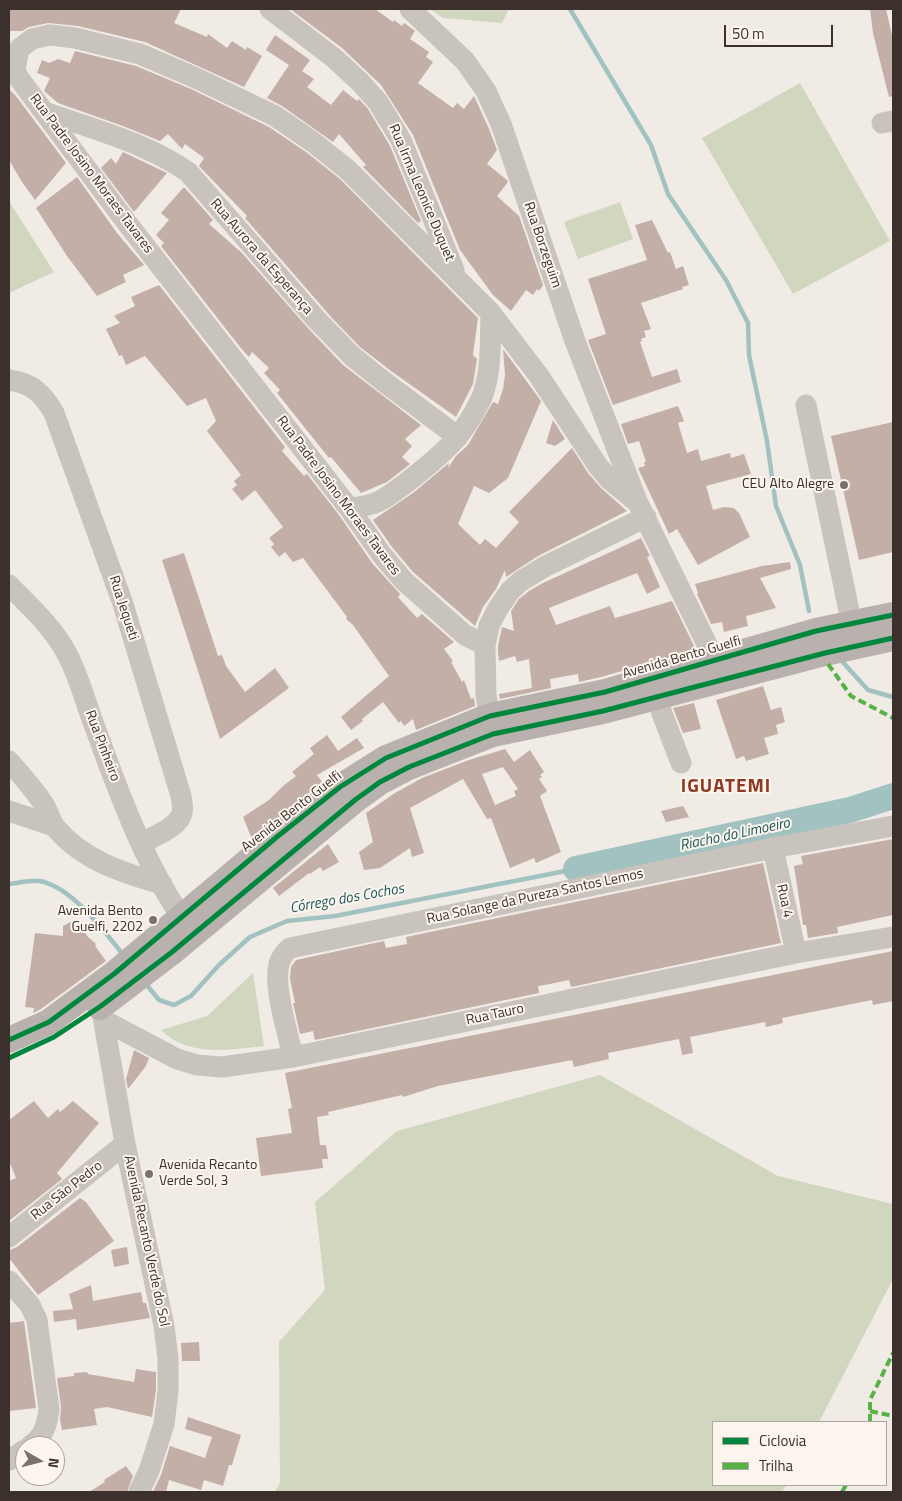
<!DOCTYPE html>
<meta charset="utf-8">
<style>
body{margin:0}
#map{position:relative;width:902px;height:1501px;overflow:hidden;background:#f0ebe5;font-family:"Titillium Web",sans-serif}
canvas{display:block}
.frame{position:absolute;inset:0;border:10px solid #3b302b;pointer-events:none}
.legend{position:absolute;left:712px;top:1421px;width:175px;height:65px;box-sizing:border-box;background:#fbf5ee;border:1px solid #aea6a0;margin:0;padding:6px 9px;list-style:none;font-size:15px;color:#3b302b}
.legend li{display:flex;align-items:center;gap:10px;height:25px}
.legend b{width:25px;border:1px solid #aea6a0}
.north{position:absolute;left:15px;top:1436px;width:50px;height:50px;box-sizing:border-box;background:#fbf5ee;border:1px solid #aea6a0;border-radius:50%;rotate:98deg;font-size:14px;font-weight:700;line-height:20px;text-align:center;color:#3b302b}
.north::after{content:'';display:block;margin:auto;width:18px;height:22px;background:#7a716c;clip-path:polygon(50% 0,100% 100%,50% 72%,0 100%)}
.scale{position:absolute;left:724px;top:25px;width:109px;height:22px;box-sizing:border-box;border:2px solid #3b302b;border-top:0;padding-left:6px;font-size:15px;line-height:18px;white-space:nowrap;color:#3b302b;-webkit-text-stroke:4px #fbf5ee;paint-order:stroke}
</style>
<div id="map">
<canvas width="902" height="1501"></canvas>
<div class="frame"></div>
<ul class="legend">
<li><b style="height:6px;background:#00873e"></b>Ciclovia</li>
<li><b style="height:6px;background:#57b246"></b>Trilha</li>
</ul>
<div class="north">N</div>
<div class="scale">50 m</div>
</div>
<script>
const c = document.querySelector('canvas').getContext('2d');
c.lineJoin = 'round';
function fillPath(path, color) { c.fillStyle = color; c.fill(path, 'evenodd'); }
function trace(path, color, width, dash) { c.strokeStyle = color; c.lineWidth = width; c.lineCap = dash ? 'butt' : 'round'; c.setLineDash(dash || []); c.stroke(path); }
function write(font, color, halo, rows, align = 'center') {
  c.font = font + ' "Titillium Web",sans-serif'; c.lineWidth = 4; c.setLineDash([]); c.textBaseline = 'middle'; c.strokeStyle = halo; c.fillStyle = color; for (const [text, x, y, turn = 0] of rows) {
    c.save(); c.translate(x, y); c.rotate((+turn || 0) * Math.PI / 180); c.textAlign = isNaN(turn) ? turn : align; if (halo) c.strokeText(text, 0, 0); c.fillText(text, 0, 0); c.restore();
  }
}
fillPath(new Path2D(`
 M430,9H509L502,23L443,18Z
 M800,83L890,241L793,294L702,138Z
 M9,201L54,272L9,293Z
 M620,202L633,239L578,259L564,222Z
 M253,973L264,1046C229,1050 188,1057 161,1030L207,1016Z
 M600,1075L778,1176L893,1204V1279L819,1422H713V1485H786L782,1492H275L280,1483L279,1342L325,1290L315,1202L397,1131Z`), '#d1d6bf');
trace(new Path2D(`
 M570,9L651,145L668,194L726,280L748,323L749,355L767,441L776,506L800,565L809,611
 M839,658L868,690L893,697
 M9,884C18,883 31,880 40,881C72,887 105,932 124,956
 M146,984L159,1000L174,1005L191,996L219,965L250,937L287,921L335,916L576,869`), '#a1c2c1', 4.5);
trace(new Path2D(`
 M576,869L850,810L893,796`), '#a1c2c1', 26);
fillPath(new Path2D(`
 M9,9H181L174,23L207,37L208,34L227,48L232,41L246,50L247,47L262,56L244,87L145,42L78,26L48,23L29,27L22,31H9Z
 M290,9H375L393,22L394,20L402,26L404,23L414,30L415,31L410,39L429,52L426,57L433,62L418,83L453,108L457,103L464,109L474,96L475,98L489,129L497,150L487,164L507,180L508,182L497,196L519,216L543,285L539,291L537,289L533,295L526,290L511,311L493,295L460,250L413,135L381,85L342,48Z
 M870,9H886L893,40V96L889,97L873,33Z
 M275,35L310,60L302,71L314,79L307,87L331,105L343,90L357,101L359,99L368,109L390,146L421,221L418,223L363,167L366,165L339,134L333,142L282,106L267,98L289,65L266,50Z
 M75,51L136,66L191,89L269,127L306,152L340,179L478,318L473,355L477,359L473,384L456,417L391,371L360,347L332,318L245,218L247,216L199,166L204,158L185,144L182,149L168,134L160,141L123,126L58,103L44,91L50,78L37,73L42,60L49,63L58,59L70,63Z
 M9,89L16,96L66,163L35,200L22,182L9,160Z
 M123,152L167,173L134,212L101,168L111,158L116,164Z
 M77,177L117,233L144,265L123,275L126,282L97,296L67,256L36,208Z
 M184,187L213,220L209,224L242,253L307,327L343,365L421,425L405,439L412,446L402,457L410,464L387,482L361,493L331,457L329,458L277,393L280,390L264,373L269,368L252,352L249,357L240,347L161,246L164,243L156,235L169,220L161,213Z
 M652,220L668,253L670,252L676,269L683,266L689,285L682,287L683,289L641,303L651,329L644,331L646,337L641,339L642,341L640,342L652,377L677,369L681,382L613,405L588,340L606,334L588,279L647,260L635,225Z
 M159,285L285,447L282,451L304,476L307,474L339,515L372,563L400,594L398,597L417,618L422,614L454,642L444,649L453,661L451,662L462,682L464,680L471,699L474,698L475,706L416,730L413,719L404,726L401,721L399,723L383,702L362,719L363,721L351,730L341,717L389,676L353,625L346,619L347,617L303,558L293,562L285,552L279,557L271,547L274,544L269,538L283,527L255,490L242,501L232,489L237,485L234,481L241,475L207,431L216,421L206,398L187,406L145,356L126,365L122,355L119,356L106,329L120,323L114,316L135,306L131,297Z
 M503,349L541,401L508,478L489,493L474,486L458,524L480,545L485,539L496,548L519,522L509,512L572,448L588,473L601,488L627,511L538,556L506,577L505,570L496,589L483,607L475,626L413,572L392,547L373,520L413,493L449,463L448,468L456,456L468,445L493,402L498,404L503,389L505,375Z
 M678,406L684,421L678,423L687,453L698,449L701,461L730,453L731,458L744,454L751,474L706,486L713,510L724,507L734,508L739,513L750,537L698,565L677,529L669,534L638,468L645,466L644,462H646L639,441L628,444L621,424Z
 M553,420L565,439L555,446L546,443Z
 M893,422V552L859,560L831,436Z
 M641,538L650,556L647,557L660,587L647,594L637,573L549,608L556,625L610,606L615,618L672,601L696,650L601,677L579,682L578,674L550,679L551,688L500,699L499,694L532,688L529,659L517,662L515,656L499,661L498,652V646L502,627L514,631L511,611L519,599L529,591L543,583Z
 M184,553L218,656L222,655L226,666L245,692L275,668L289,688L220,739L162,560Z
 M790,562L791,569L760,578L776,608L746,616L748,626L724,632L722,622L711,624L697,594L698,593L695,584L762,566Z
 M763,686L771,710L781,707L785,722L776,725L778,734L764,738L769,754L746,761L744,756L736,759L716,700Z
 M694,703L701,729L683,733L673,708Z
 M327,735L338,751L357,738L364,748L317,775L322,782L252,839L243,817L269,800L283,786L296,776L292,772L314,754L310,748Z
 M505,749L514,762L530,750L544,772L540,775L542,777L539,779L547,791L540,796L561,852L536,863L534,858L510,868L491,818L487,819L463,779L410,808L424,853L412,857L410,848L380,868L364,870L359,852L373,842L366,813L395,793L422,778L469,760ZM503,767L518,789L514,791L516,796L495,805L482,774Z
 M683,806L689,817L666,822L661,811Z
 M893,839V915L837,927L838,933L808,938L806,925H803L794,866L803,864L801,856Z
 M328,844L339,862L323,871L320,867L310,874L309,873L279,896L273,888Z
 M763,863L781,943L571,987L569,980L550,984L538,986L539,993L315,1040L313,1031L300,1034L293,1003H295L290,979L291,967L296,960L384,941L386,948L407,944L406,937Z
 M76,919L88,937L96,944L95,946L106,961L41,1009L33,1013L34,1008L25,1007L35,933L63,936V926Z
 M893,951V1001L873,1005L872,1000L782,1018L783,1023L766,1027L765,1022L690,1037L693,1053L682,1055L679,1039L608,1053L609,1059L574,1067L572,1060L438,1086L403,1097L402,1095L328,1112L329,1115L317,1117L320,1145H326L328,1159H322L323,1168L261,1176L256,1138L292,1133L288,1109L292,1108L285,1073Z
 M134,1050L149,1058L146,1066L128,1089L126,1079Z
 M34,1101L48,1118L58,1109L60,1112L73,1101L99,1123L57,1173L62,1179L9,1221V1181L16,1178L9,1161V1120Z
 M80,1198L86,1202L114,1241L38,1295L9,1258V1252L10,1250L17,1247Z
 M127,1247L129,1264L114,1267L111,1250Z
 M91,1285L93,1301L141,1292L143,1303H146L150,1318L77,1330L76,1319L54,1322L53,1311L73,1309L69,1294Z
 M24,1321L36,1408L9,1411V1323Z
 M199,1342L200,1361H182L181,1343Z
 M136,1369L156,1372V1390L152,1417L107,1407L94,1409L97,1425L62,1430L60,1420L61,1407L57,1378L74,1376V1373L87,1372L88,1374L134,1382Z
 M188,1417L241,1435L232,1465H229L223,1486L204,1480L201,1490L169,1480L166,1492H153L161,1475L170,1446L205,1458L212,1437L185,1429Z
 M126,1466L133,1476L127,1492H89L105,1482L104,1480Z`), '#c3afa7');
trace(new Path2D(`
 M270,9L334,58L360,82L378,102L401,140L454,270
 M410,9L465,61L486,91L501,124L575,341L637,501
 M45,112C92,129 147,143 188,172L316,319L352,356L383,381L458,437
 M882,123L893,121
 M9,380C32,383 43,394 54,413L122,601L181,796C182,802 184,810 181,816C175,829 153,837 141,843
 M806,405L852,625
 M349,508C357,507 367,506 375,503C393,496 446,452 458,436C467,425 476,410 482,397C492,371 490,341 491,313
 M9,585C29,606 52,626 66,652C79,675 86,705 96,730C119,794 149,875 190,929
 M485,645L465,635L404,581L382,555L349,508L127,223L18,77L15,69L19,49L32,39L50,35L75,38L140,54L196,78L275,116L313,142L348,170L491,313L539,376L598,466L610,480L638,503L721,673
 M650,682L681,763
 M492,731L486,695L485,645L489,626L497,610L510,591L521,581L544,567L646,517
 M9,761C21,775 33,788 43,803C48,810 50,820 55,827C82,860 123,873 162,884
 M9,811L54,826
 M773,848L796,953
 M102,1011L125,1144L164,1326L168,1358V1391L164,1424L149,1471L139,1492
 M105,1021L177,1059L197,1065L222,1067L293,1057L796,953L893,937
 M293,1057C288,1033 273,987 279,964C281,957 285,952 290,948L773,848L893,826
 M9,1237L125,1144
 M9,1281L30,1305L37,1320L49,1409C47,1426 44,1436 30,1446
 M9,1460L25,1450`), '#c9c3be', 21);
trace(new Path2D(`
 M100,1007L172,952L355,800L380,782L409,767L493,734L603,711L825,653L893,638
 M9,1040L49,1022L114,974L278,836L340,787L386,758L490,716L605,692L816,631L893,615`), '#b8b1ad', 26);
trace(new Path2D(`
 M828,664L851,696L893,718
 M870,1411L893,1416
 M870,1422V1400L893,1353
 M842,1492L846,1485`), '#57b246', 4, [8, 4]);
trace(new Path2D(`
 M9,1040L49,1022L114,974L278,836L340,787L386,758L490,716L605,692L816,631L893,615
 M9,1058L54,1037L101,1006L172,952L355,800L380,782L409,767L493,734L603,711L825,653L893,638`), '#00873e', 5);
for (const [x, y, r, color] of [
 [844,485,5,"#7a716c"],
 [153,920,5,"#7a716c"],
 [149,1174,5,"#7a716c"]
]) { const dot = new Path2D(); dot.arc(x, y, r, 0, 2 * Math.PI); c.fillStyle = color; c.fill(dot); trace(dot, '#fbf5ee', 2); }
write('14px', '#3b302b', '#fbf5ee', [
 ["Rua Padre Josino Moraes Tavares",91,174,53],
 ["Rua Irma Leonice Duquet",421,193,67],
 ["Rua Borzeguim",542,245,71],
 ["Rua Aurora da Esperança",261,257,49],
 ["Rua Padre Josino Moraes Tavares",338,496,53],
 ["Rua Jequeti",123,608,72],
 ["Avenida Bento Guelfi",682,658,-16],
 ["Rua Pinheiro",102,746,69],
 ["Avenida Bento Guelfi",292,812,-38],
 ["Rua Solange da Pureza Santos Lemos",535,897,-12],
 ["Rua 4",784,901,78],
 ["Rua Tauro",495,1015,-12],
 ["Rua São Pedro",67,1191,-38],
 ["Avenida Recanto Verde do Sol",146,1241,78]
]);
write('14px', '#3b302b', '#fbf5ee', [
 ["CEU Alto Alegre",834,485],
 ["Avenida Bento",143,912],
 ["Guelfi, 2202",143,928],
 ["Avenida Recanto",159,1166,"left"],
 ["Verde Sol, 3",159,1182,"left"]
], 'right');
write('italic 15px', '#1f5a5e', '#fbf5ee', [
 ["Riacho do Limoeiro",735,835,-12],
 ["Córrego dos Cochos",347,899,-10]
]);
c.letterSpacing = '1px';
write('bold 19px', '#8c3b22', '#fbf5ee', [
 ["IGUATEMI",726,787]
]);
c.letterSpacing = '0px';
</script>
